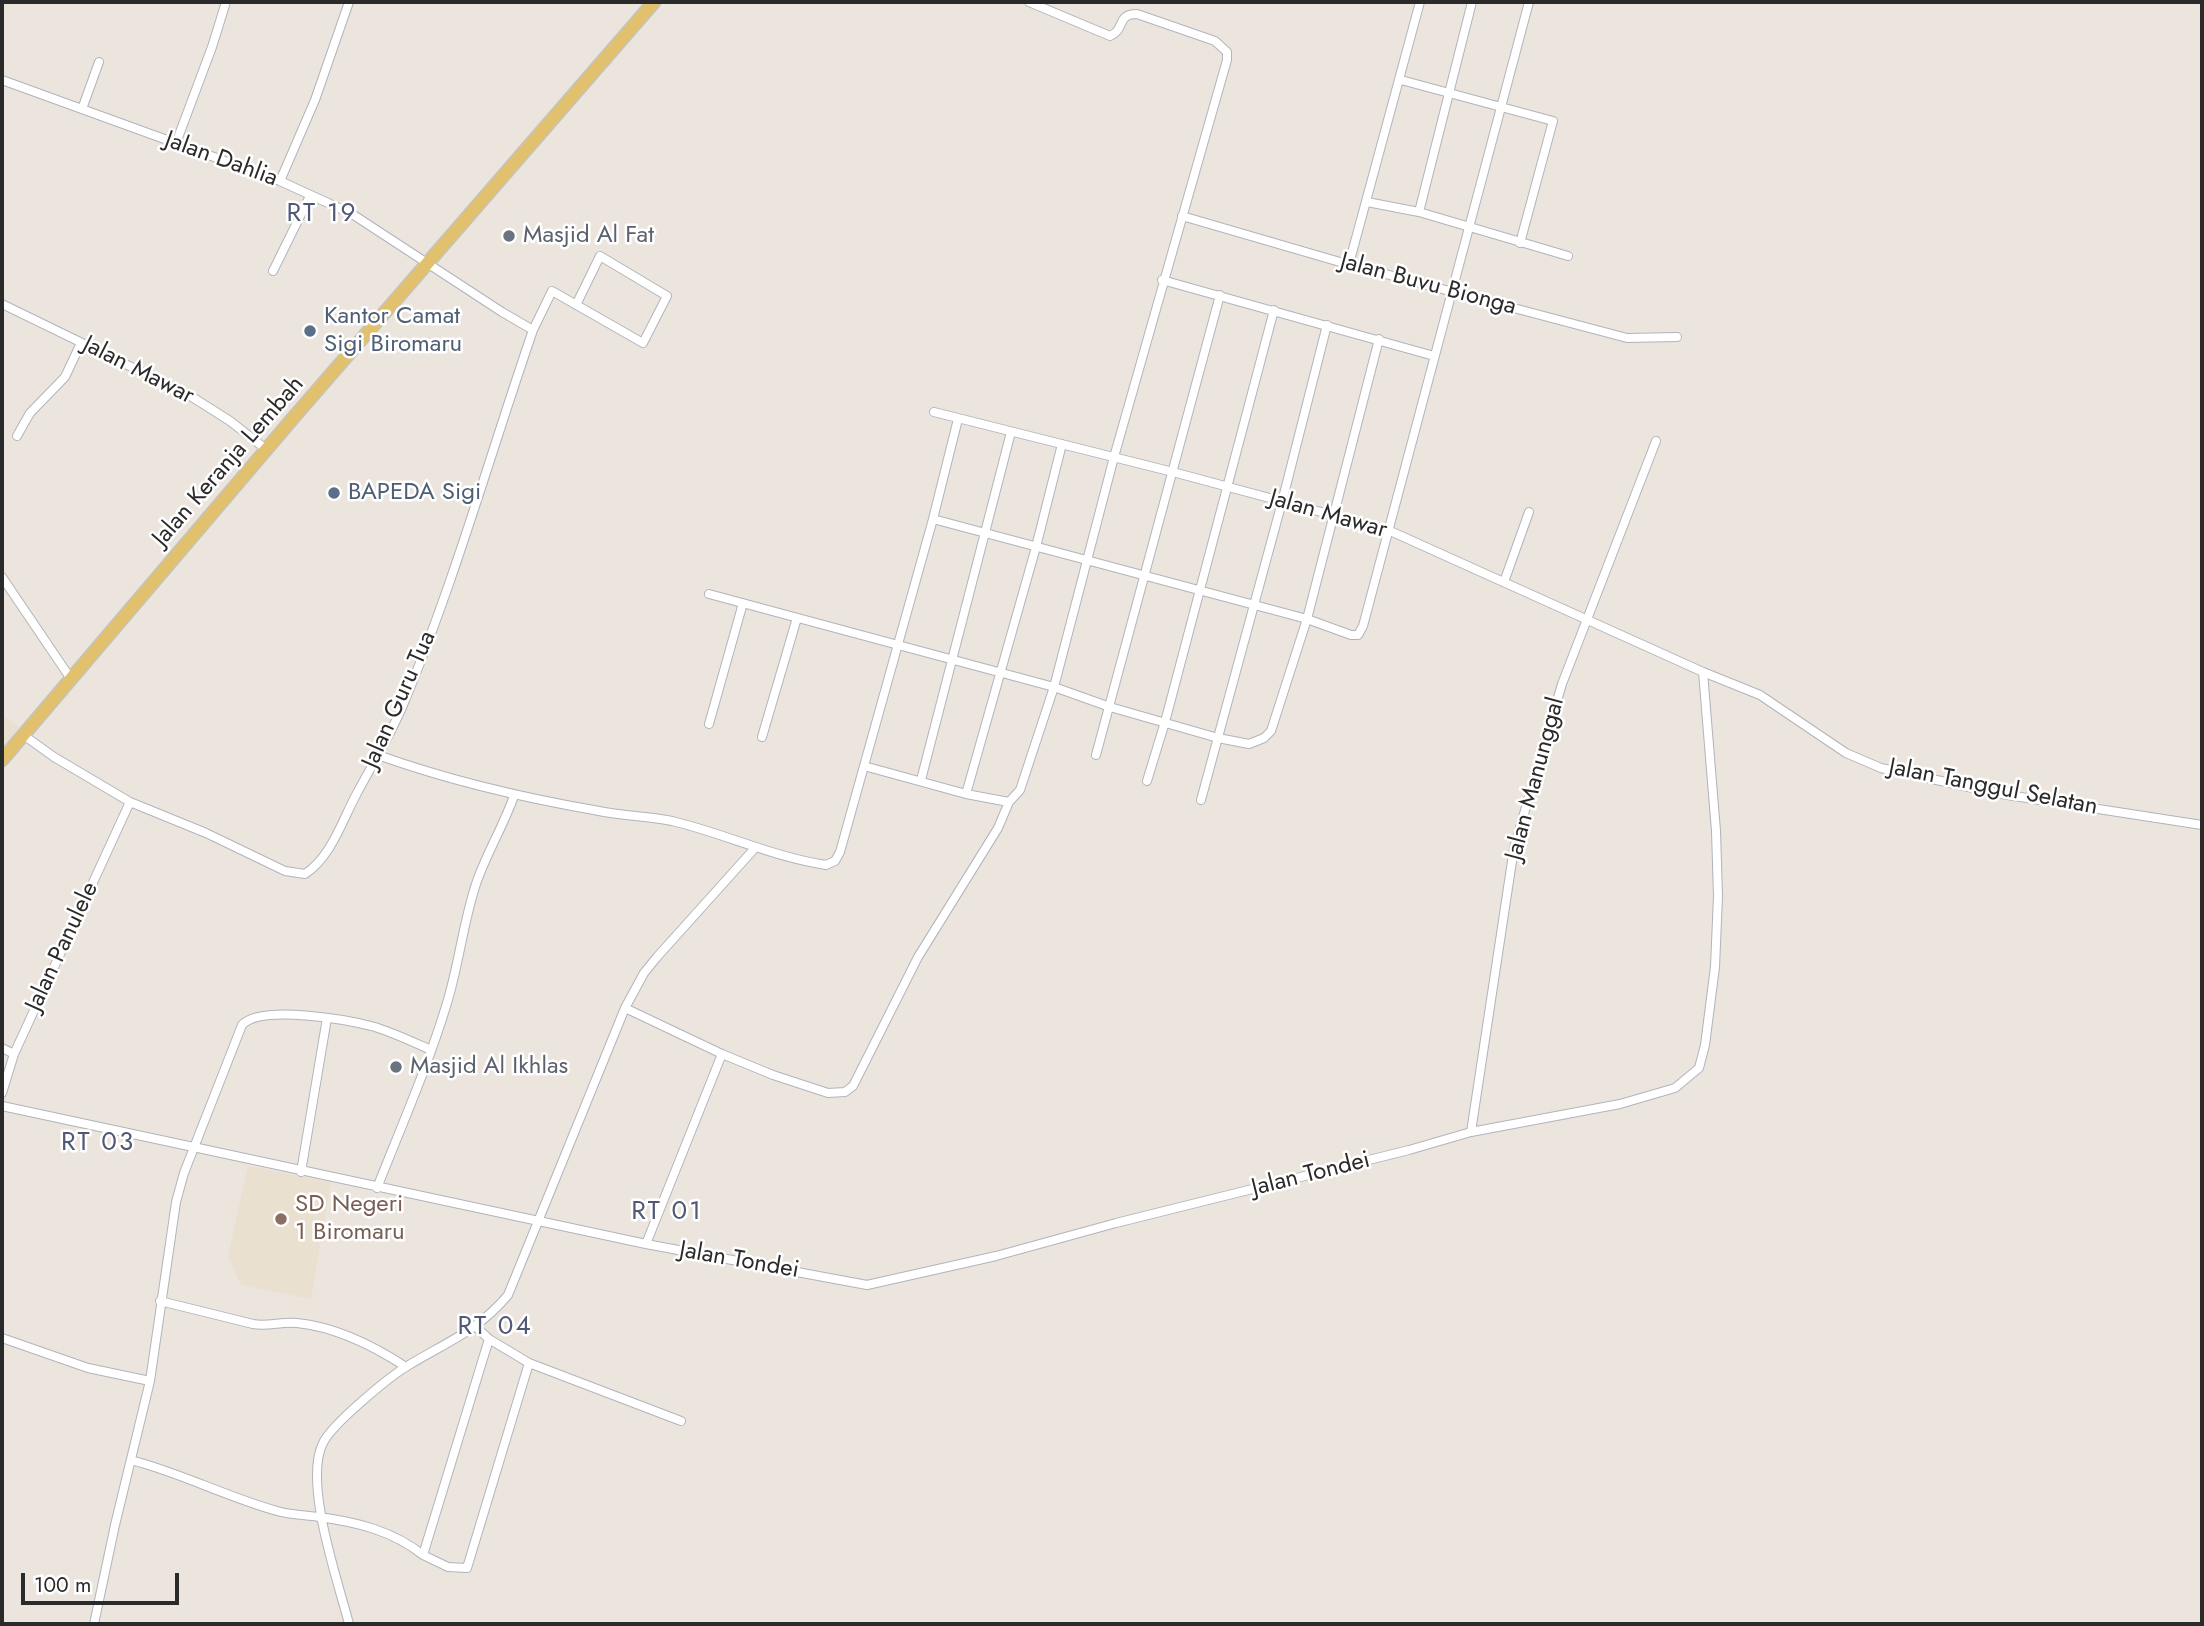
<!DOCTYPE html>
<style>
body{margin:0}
#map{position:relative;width:2204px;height:1626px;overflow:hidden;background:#ebe5de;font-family:Jost,sans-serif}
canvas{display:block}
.frame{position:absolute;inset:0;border:4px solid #2a2a2a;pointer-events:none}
.scale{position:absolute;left:21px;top:1573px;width:158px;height:32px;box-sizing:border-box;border:4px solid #2a2a2a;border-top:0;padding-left:9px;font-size:21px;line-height:24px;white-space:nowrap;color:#2a2a2a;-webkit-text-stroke:5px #fff;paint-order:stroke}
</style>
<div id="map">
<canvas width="2204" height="1626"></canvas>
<div class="frame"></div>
<div class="scale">100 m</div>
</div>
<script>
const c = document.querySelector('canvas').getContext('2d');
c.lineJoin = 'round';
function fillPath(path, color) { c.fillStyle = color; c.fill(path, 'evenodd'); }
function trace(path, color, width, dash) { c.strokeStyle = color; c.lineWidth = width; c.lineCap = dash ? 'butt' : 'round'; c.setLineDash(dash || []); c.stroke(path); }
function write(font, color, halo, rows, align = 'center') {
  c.font = font + ' Jost,sans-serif'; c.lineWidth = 5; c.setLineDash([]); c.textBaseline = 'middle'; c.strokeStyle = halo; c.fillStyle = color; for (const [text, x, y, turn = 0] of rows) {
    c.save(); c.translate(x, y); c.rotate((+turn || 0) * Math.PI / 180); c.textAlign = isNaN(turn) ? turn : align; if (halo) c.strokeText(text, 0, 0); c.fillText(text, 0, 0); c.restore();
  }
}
fillPath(new Path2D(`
 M2,715L19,727L2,751Z
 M248,1166L331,1182L311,1299L241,1285L228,1256Z`), '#eae0cf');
const minor = new Path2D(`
 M2,80L280,181L352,214L502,312L533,330C490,455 454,583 403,705C390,736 372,765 356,795C342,821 331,857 305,874L285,871L206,833L130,802L54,757L22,734
 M1401,80L1553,121L1520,243
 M82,109L99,62
 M176,143L212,47L226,2
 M280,181L315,100L349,2
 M1367,202L1419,212L1568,256
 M1419,212L1472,2
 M1182,216L1340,262L1627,338L1677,337
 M1349,264L1420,2
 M273,271L310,196
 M1162,280L1434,356
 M2,304L189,395L230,421L267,450
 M533,330L552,291L643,343L667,296L600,256L576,305
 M934,412L1173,472L1388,530L1703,672L1760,695L1846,753L1881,768L2001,794L2202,825
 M17,436L30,413L65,377L81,343
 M933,519L958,419
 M2,577L71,679
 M1504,582L1529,512
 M709,594L1054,687L1110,707L1218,738L1249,744L1264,738L1271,731L1307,619L1351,635H1358L1363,626L1529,2
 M709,724L743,603
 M762,737L797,618
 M378,755C450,781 524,798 599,811C623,816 648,816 672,821C723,833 773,857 826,865L835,861L840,852L864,766
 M1096,755L1220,295
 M921,780L1011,432
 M1147,781L1165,722L1274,310
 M966,794L1036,547L1062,444
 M1201,800L1282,502L1327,325
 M1009,802L966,794L864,766L933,519L1307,619L1379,339
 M625,1008L644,973L657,957L755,848
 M2,1048L14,1054
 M2,1093L14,1054L130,802
 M2,1106L646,1244L867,1285L996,1256L1116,1223L1409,1150L1471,1132L1620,1104L1675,1088L1699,1068L1705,1045L1715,967L1718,896L1716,831L1703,672
 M1471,1132L1514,848L1562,684L1656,441
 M301,1172L327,1018
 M377,1188C401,1127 428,1066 447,1003C459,964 463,923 476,884C486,854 503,827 514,796
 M646,1244L722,1054
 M160,1301L253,1324C268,1327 282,1321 297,1323C336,1327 374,1346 406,1367
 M476,1327L489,1339L529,1363L681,1421
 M2,1338L88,1368L150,1381
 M131,1460C181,1473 227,1497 277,1511C290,1515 306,1515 319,1517C357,1522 393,1531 423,1555L489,1339
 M423,1555L448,1567L467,1568L529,1363
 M94,1624L115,1525L150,1381L176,1202L184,1173L242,1025C261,1004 349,1020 375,1027C394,1033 413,1042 431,1050
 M349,1624C338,1581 303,1482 323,1443C332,1424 390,1376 409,1365C447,1342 479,1330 508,1295L625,1008L722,1054L773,1075L828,1093L845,1092L853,1086L918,957L998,828L1009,802L1020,790L1054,687L1114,457L1227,60V52L1215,41L1137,14C1116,14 1126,29 1110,36L1029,2`);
const primary = new Path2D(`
 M2,760L294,417L654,2`);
trace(minor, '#b1b4bc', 10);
trace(primary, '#c3c3c3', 15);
trace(minor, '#fff', 8);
trace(primary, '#e1c16d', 12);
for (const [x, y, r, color] of [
 [509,236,7,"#6b7280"],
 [310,331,7,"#5c6f8a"],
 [334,493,7,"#5c6f8a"],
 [396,1067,7,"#6b7280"],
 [281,1219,7,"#8d6e63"]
]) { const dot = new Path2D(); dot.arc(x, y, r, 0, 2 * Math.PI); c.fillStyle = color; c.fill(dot); trace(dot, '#fff', 2.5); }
write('24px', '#2a2a2a', '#fff', [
 ["Jalan Dahlia",221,160,20],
 ["Jalan Buvu Bionga",1428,285,15],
 ["Jalan Mawar",138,371,27],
 ["Jalan Keranja Lembah",229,462,-49],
 ["Jalan Mawar",1328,515,16],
 ["Jalan Guru Tua",400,700,-66],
 ["Jalan Manunggal",1536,779,-75],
 ["Jalan Tanggul Selatan",1993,788,11],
 ["Jalan Panulele",63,947,-65],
 ["Jalan Tondei",1311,1175,-14],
 ["Jalan Tondei",739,1261,10]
]);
write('24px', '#5b616d', '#fff', [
 ["Masjid Al Fat",523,236],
 ["Masjid Al Ikhlas",410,1067]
], 'left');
write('24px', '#4e5e75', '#fff', [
 ["Kantor Camat",324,317],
 ["Sigi Biromaru",324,345],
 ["BAPEDA Sigi",348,493]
], 'left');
write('24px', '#785e54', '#fff', [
 ["SD Negeri",295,1205],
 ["1 Biromaru",295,1233]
], 'left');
c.letterSpacing = '2px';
write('26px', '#505876', '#fff', [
 ["RT 19",322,215],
 ["RT 03",98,1144],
 ["RT 01",667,1213],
 ["RT 04",495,1328]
]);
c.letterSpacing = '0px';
</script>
